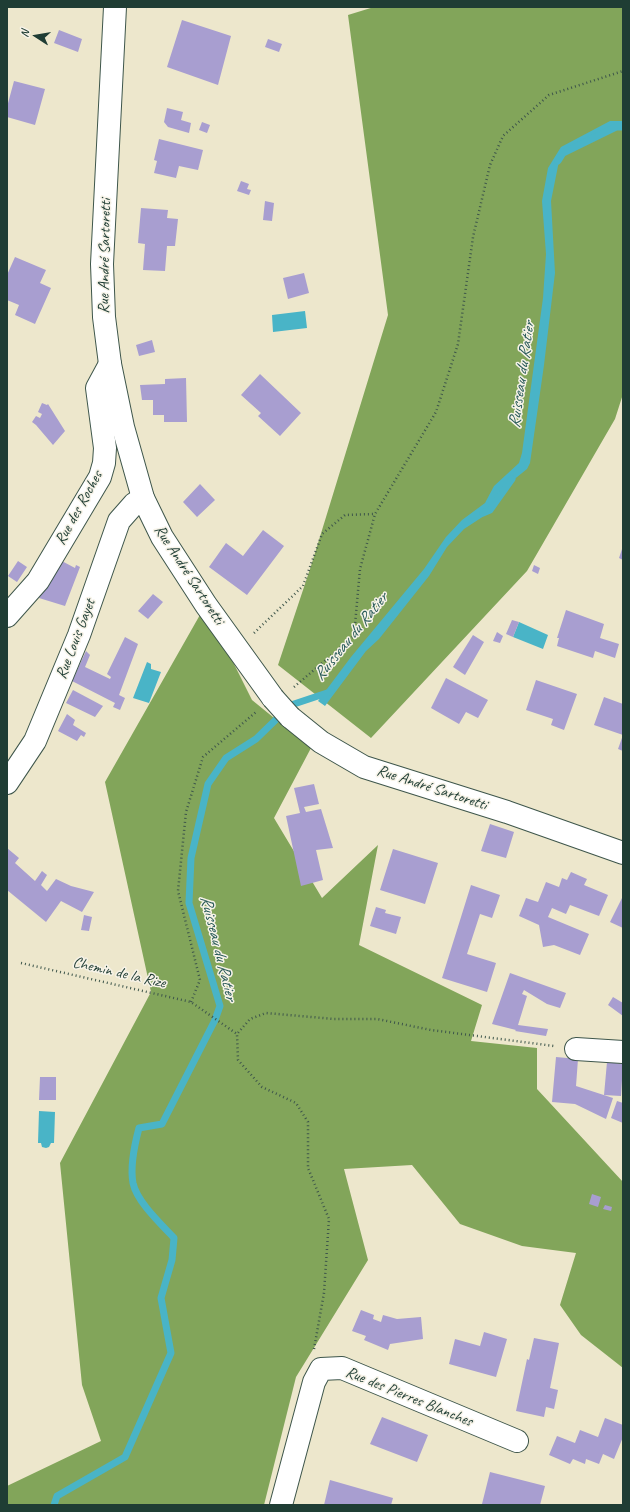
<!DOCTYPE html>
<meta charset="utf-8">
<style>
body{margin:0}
#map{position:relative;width:630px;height:1512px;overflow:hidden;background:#ede7cc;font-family:Caveat,sans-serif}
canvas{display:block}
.frame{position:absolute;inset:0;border:8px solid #1f3d34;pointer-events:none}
.north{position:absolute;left:16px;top:16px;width:40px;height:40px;-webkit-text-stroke:3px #f7f3e8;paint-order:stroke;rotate:282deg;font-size:11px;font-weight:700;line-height:16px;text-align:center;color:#1f3d34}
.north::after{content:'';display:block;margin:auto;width:14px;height:18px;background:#1f3d34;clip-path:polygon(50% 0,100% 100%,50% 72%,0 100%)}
</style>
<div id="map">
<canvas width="630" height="1512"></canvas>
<div class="frame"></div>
<div class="north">N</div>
</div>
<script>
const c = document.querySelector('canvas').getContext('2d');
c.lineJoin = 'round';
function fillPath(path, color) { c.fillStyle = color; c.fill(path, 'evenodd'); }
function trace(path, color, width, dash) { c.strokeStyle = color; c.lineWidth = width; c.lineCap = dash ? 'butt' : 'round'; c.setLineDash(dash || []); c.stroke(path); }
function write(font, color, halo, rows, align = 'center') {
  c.font = font + ' Caveat,sans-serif'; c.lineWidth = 3; c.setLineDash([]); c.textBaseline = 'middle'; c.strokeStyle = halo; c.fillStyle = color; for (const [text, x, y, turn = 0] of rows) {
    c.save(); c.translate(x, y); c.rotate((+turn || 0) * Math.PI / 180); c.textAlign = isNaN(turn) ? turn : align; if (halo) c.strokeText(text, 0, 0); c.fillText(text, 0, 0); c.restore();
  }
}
fillPath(new Path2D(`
 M374,7H623V394L615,419L527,571L371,738L278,665L311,566L388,315L348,15Z
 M205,606L252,700L311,748L274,818L322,898L378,845L359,945L482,1005L471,1041L537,1048V1089L623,1182V1368L581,1335L560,1305L576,1253L522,1246L460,1224L412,1165L344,1169L368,1260L296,1377L264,1505H7V1486L101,1441L82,1385L60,1163L151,992L105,782Z`), '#82a55a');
fillPath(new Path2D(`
 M610,121H623V127L611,128L594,135L563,153L559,161L551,201L555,273L544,365L530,463L527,469L501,490L487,514L464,529L447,547L429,576L379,639L366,651L325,706L318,701L351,657L424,569L446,537L462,520L485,503L494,486L519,463L522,453L543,298L546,254L542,201L548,168L561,147Z
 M305,311L307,328L273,332L272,315Z
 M519,622L548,635L543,649L513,637Z
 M147,662L151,664V669L161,672L149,703L133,698Z
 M39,1111L55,1112L54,1143H51L49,1147L46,1148L42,1147L41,1143H38Z`), '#49b4c7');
trace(new Path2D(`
 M558,161L563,153L616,127H623
 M483,513L490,510L512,479
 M54,1505L57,1496L125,1457L171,1353L161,1298L172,1260L174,1238C161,1224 137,1202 133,1183C130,1167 135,1143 139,1128L162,1124L215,1020L220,1006L189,903L191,858L208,784L226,758L256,739L291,705L330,692L331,690`), '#49b4c7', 7);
fillPath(new Path2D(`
 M182,20L231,36L218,85L167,67Z
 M59,30L82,39L78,52L54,43Z
 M268,39L282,44L279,52L265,47Z
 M14,81L45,89L35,125L7,117V107Z
 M167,108L183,112L181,120L191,123L189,133L168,127L164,122Z
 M202,122L210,125L207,133L199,130Z
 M159,139L203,150L198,170L179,166L176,178L154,173L157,161L154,160Z
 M241,181L249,184L247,189L251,190L249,195L237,191Z
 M265,201L274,203L272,221L263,220Z
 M141,208L168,210L167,218L178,219L175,246H167L165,271L143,270L145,244L138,243Z
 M15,257L46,270L40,283L51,288L35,324L15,315L19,305L7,300V275Z
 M304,273L309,293L288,299L283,278Z
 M152,340L155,352L139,356L136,345Z
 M260,374L301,413L280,436L258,416L261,413L241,395Z
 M186,378L187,422H164V415H153V400H142L140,385L165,384V379Z
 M42,403L47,405L48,404L65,431L53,445L36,425L32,422L36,416L40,418L42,414L38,412Z
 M200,484L215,500L197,517L183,502Z
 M263,530L284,546L247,595L209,567L226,543L243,556Z
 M623,546V560L619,558Z
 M58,559L75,568L76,565L80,567L65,606L39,598L48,576Z
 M18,561L27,567L17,582L8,576Z
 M534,565L540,568L538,574L532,571Z
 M153,594L163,602L148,619L138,611Z
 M566,610L604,624L600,638L619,644L615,658L595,651L593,658L557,646L559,638H557Z
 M512,620L519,622L513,637L506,634Z
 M497,632L503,636L500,643L493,641Z
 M473,635L484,642L465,675L453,667Z
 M125,637L138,644L119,695L125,698L120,710L113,707L115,703L72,681L86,651L90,655L85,667L110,679L111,677L107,674Z
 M446,678L488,700L478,718L466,712L459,724L431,708Z
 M536,680L577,694L564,730L551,725L553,719L526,710Z
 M73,690L103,706L95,717L66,703Z
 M604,697L623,704V735L594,725Z
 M67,714L75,720L73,725L86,733L84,737L81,735L77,741L58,731Z
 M623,735V751L618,749Z
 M314,784L319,804L304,807L306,812L321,809L333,848L316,850L323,880L301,886L286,816L300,813L294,788Z
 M490,824L514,832L506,858L481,851Z
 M7,848L19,858L15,863L35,881L42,871L47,875L41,885L47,891L56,879L71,886L94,892L82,912L61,901L46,922L7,890Z
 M393,849L438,863L425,904L380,890Z
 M571,872L587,879L584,885L608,895L599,916L570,905L566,914L552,908L548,917L589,934L580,955L554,945L543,947L539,925L519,916L526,898L538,902L546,882L559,887L562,878L567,880Z
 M471,885L500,895L492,918L480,914L467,954L496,963L487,992L442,978Z
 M623,896V928L610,922Z
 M376,907L386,910L385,913L401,917L396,934L370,926Z
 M84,915L92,917L89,931L81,930Z
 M510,973L566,993L560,1008L547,1004L524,990L522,994L527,996L518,1025L548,1029L546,1036L515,1031L516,1030L492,1024Z
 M613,997L623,1003V1016L608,1005Z
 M556,1057L578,1059L576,1086L613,1098L606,1119L575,1104L552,1102Z
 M607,1062L623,1064L621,1096L604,1095Z
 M40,1077H56V1100H39Z
 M617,1101L623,1103V1123L611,1118Z
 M592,1194L601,1197L598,1207L589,1204Z
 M605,1205L612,1207L611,1211L603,1209Z
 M361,1310L374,1315L373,1319L381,1322L383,1315L397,1319L421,1317L423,1339L390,1344L388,1350L364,1340L366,1336L352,1331Z
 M484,1332L507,1339L496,1377L449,1364L455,1339L480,1346Z
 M534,1338L559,1343L550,1388L558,1390L554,1409L546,1407L544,1417L516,1411L527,1359L529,1360Z
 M382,1417L428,1435L417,1462L370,1444Z
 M605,1418L623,1425V1437L614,1459L603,1454L599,1464L586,1459L585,1464L573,1459L570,1464L549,1455L557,1436L575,1443L580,1430L598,1437Z
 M490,1472L545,1486L540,1505L482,1504Z
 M330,1480L393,1498L391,1505H324Z`), '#a89ed0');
const minor = new Path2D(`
 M7,616L38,581L100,477L104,463L105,448L97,388L110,364
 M7,783L35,741L79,635L119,521L134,504L143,498
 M576,1049L623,1052
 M281,1505L314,1382L321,1369L342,1368L517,1441`);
const tertiary = new Path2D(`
 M115,7L102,264L104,317L110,364L123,427L143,498L162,537L206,605L273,698
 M290,717L321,742L364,767L507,812L623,853`);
trace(minor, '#3e564b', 24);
trace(tertiary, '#3e564b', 24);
trace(new Path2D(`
 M254,633L303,586L322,534L345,515L375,514
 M294,687L354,636L360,569L375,514L436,412L458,344L473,237L490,165L503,136L549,95L623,71
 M21,963L191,1002L237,1034
 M191,1002L200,980L178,891L186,812L203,757L256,712
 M314,1349L324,1293L329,1219L308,1168V1122L296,1103L262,1087L238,1060L237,1034L250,1019L266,1013L334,1019H377L431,1030L554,1046`), '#3e564b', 2.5, [1, 3]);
trace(minor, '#fff', 22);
trace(tertiary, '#fff', 22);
const tertiaryBridge = new Path2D(`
 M273,698L290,717`);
trace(tertiaryBridge, '#3e564b', 24, []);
trace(tertiaryBridge, '#fff', 22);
write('16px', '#1f3d34', '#f7f3e8', [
 ["Rue André Sartoretti",105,256,-89],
 ["Rue des Roches",79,508,-61],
 ["Rue André Sartoretti",189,575,57],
 ["Rue Louis Gayet",76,639,-69],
 ["Rue André Sartoretti",432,788,18],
 ["Chemin de la Rize",119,973,13],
 ["Rue des Pierres Blanches",409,1397,22]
]);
write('italic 17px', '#2a5b59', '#f7f3e8', [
 ["Ruisseau du Ratier",522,375,-82],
 ["Ruisseau du Ratier",351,637,-51],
 ["Ruisseau du Ratier",218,948,76]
]);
</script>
